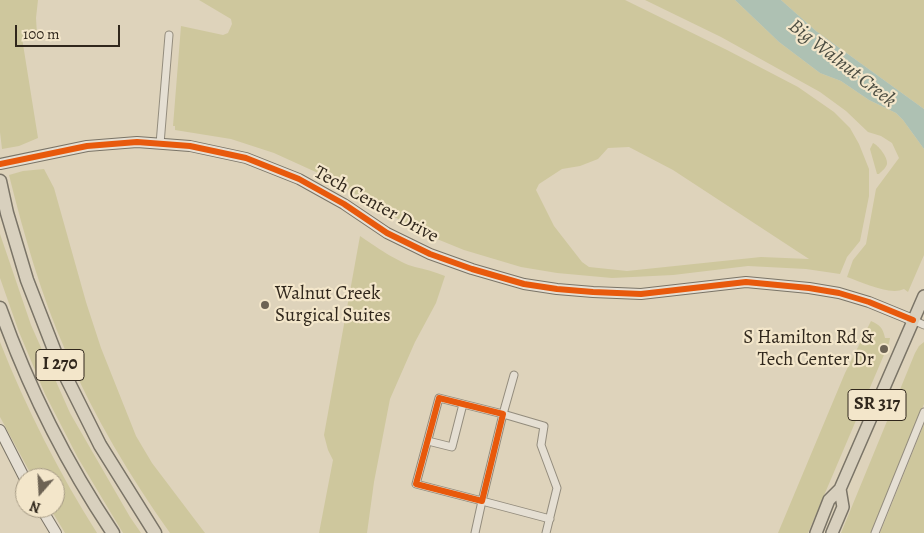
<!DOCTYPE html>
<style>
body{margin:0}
#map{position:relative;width:924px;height:533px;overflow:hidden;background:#ded3bb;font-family:Alegreya,serif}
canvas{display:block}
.north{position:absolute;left:15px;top:468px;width:50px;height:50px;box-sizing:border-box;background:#f3e6ca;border:1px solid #a59a84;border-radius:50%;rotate:199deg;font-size:14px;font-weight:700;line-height:20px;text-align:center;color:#30271c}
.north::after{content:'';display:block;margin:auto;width:18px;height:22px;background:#6d6354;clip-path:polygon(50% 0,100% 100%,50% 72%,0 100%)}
.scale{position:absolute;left:15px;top:25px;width:105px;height:22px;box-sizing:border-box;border:2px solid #30271c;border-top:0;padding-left:6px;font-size:15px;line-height:18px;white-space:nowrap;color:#30271c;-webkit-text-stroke:4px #f3e6ca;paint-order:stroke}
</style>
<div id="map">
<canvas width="924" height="533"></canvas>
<div class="north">N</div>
<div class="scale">100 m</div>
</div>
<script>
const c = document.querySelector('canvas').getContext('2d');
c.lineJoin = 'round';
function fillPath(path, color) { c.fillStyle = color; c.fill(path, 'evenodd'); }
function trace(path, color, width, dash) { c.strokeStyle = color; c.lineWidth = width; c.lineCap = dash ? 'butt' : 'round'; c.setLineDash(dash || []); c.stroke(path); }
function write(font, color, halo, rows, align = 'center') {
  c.font = font + ' Alegreya,serif'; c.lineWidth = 4.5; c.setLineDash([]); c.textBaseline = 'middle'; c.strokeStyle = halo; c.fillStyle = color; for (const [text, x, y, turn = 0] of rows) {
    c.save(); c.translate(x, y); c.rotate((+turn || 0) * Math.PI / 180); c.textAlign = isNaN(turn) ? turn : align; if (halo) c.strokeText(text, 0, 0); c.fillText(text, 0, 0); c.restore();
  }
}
fillPath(new Path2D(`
 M0,0H38L36,18L37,35L22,38L38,138L19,146L2,149L0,132Z
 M199,0H625L727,50L798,87L834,112L850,128L859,144L869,169V196L860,241L847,257L840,274L806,269L748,266L673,275L612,278L557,273L521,267L464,250L432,237L387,213L329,178L274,153L231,139L175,130V126H173L181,26L223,35L228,33L232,24L231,19ZM629,147L673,170L809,259L761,257L627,271L589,267L582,262L554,226L536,190L539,184L562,169L580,166L598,159L608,148Z
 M645,0H735L779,42L820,73L841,81L869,100L896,113L903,120L924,149V255L908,292L904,289C890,296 862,282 847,277L853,260L866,244L876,189L899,158L892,143L881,136L868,132L846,111L820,92L721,37Z
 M781,0H924V109L816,31Z
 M873,143C878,145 888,157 887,164C886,168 882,171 879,174H877L870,149Z
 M44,169L54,188L86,302L101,348L136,436L152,463L205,533H170C130,477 94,416 66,352C41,295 24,235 9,175L23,171Z
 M0,234L31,325L70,413L130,517L141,533H123L78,458L45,394L19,332L0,278Z
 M360,236C373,245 399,263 415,267C425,269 435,272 445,276L436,303L415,342L390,399L374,482L367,533H319L333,460L328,450L324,435Z
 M871,321C880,325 883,328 885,338H890L889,343L808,533H778L845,373Z
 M0,342C26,408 59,473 97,533H65L50,508H55V478H33L0,417Z
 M924,342V404L872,533H841L915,353L919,346Z
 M924,424V533H880Z`), '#cec79d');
fillPath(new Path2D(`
 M735,0H781L816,31L924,109V149L903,120L896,113L869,100L841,81L820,73L779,42Z`), '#aec1b3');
const street = new Path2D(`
 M160,144L169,35
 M913,320L924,325
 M514,375L503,414L544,426L541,445L557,488L546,533
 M439,398L503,414L482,501L416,484Z
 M428,441L452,447L463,404
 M475,533L482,501L550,519
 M875,533L924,412`);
const secondary = new Path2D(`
 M0,164L87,146L137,142L190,146L246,158L299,179L344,204L387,233L430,254L472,269L524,284L557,289L593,292L641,294L746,282L809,288L839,293L869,302L913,320
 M0,430L25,479
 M41,508L56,533`);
const primary = new Path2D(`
 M816,533L829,500L840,489L924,296
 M832,533L843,507L840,489`);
const highway = new Path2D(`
 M0,181L7,213L27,280L60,365L100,445L155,533
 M0,308C28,387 66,463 113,533`);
trace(street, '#938c7d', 9);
trace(secondary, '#7a7467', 12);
trace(primary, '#7a7467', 14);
trace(highway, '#7a7467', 15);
trace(street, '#e5dfd3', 7);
trace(secondary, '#e5dfd3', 10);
trace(primary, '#d8d0be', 11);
trace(highway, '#d8d0be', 12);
trace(new Path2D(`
 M0,164L87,146L137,142L190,146L246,158L299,179L344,204L387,233L430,254L472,269L524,284L557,289L593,292L641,294L746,282L809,288L839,293L869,302L913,320
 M439,398L503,414L482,501L416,484Z`), '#e8590c', 6);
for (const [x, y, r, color] of [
 [265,305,5,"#6d6354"],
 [884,349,5,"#6d6354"]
]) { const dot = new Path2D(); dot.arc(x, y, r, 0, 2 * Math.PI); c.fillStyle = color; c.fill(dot); trace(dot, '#f3e6ca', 2); }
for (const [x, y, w] of [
 [60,365,48],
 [877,405,58]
]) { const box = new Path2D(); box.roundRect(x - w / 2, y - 15.5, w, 31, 4); c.fillStyle = '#f3e6ca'; c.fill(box); trace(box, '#30271c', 1); }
write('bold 18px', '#30271c', null, [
 ["I 270",60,365],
 ["SR 317",877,405]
]);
write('19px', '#30271c', '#f3e6ca', [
 ["Tech Center Drive",376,205,29]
]);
write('19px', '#30271c', '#f3e6ca', [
 ["Walnut Creek",275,294],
 ["Surgical Suites",275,316],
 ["S Hamilton Rd &",874,338,"right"],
 ["Tech Center Dr",874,360,"right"]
], 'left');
write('italic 20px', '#4a4c41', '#f3e6ca', [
 ["Big Walnut Creek",842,64,38]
]);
</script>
